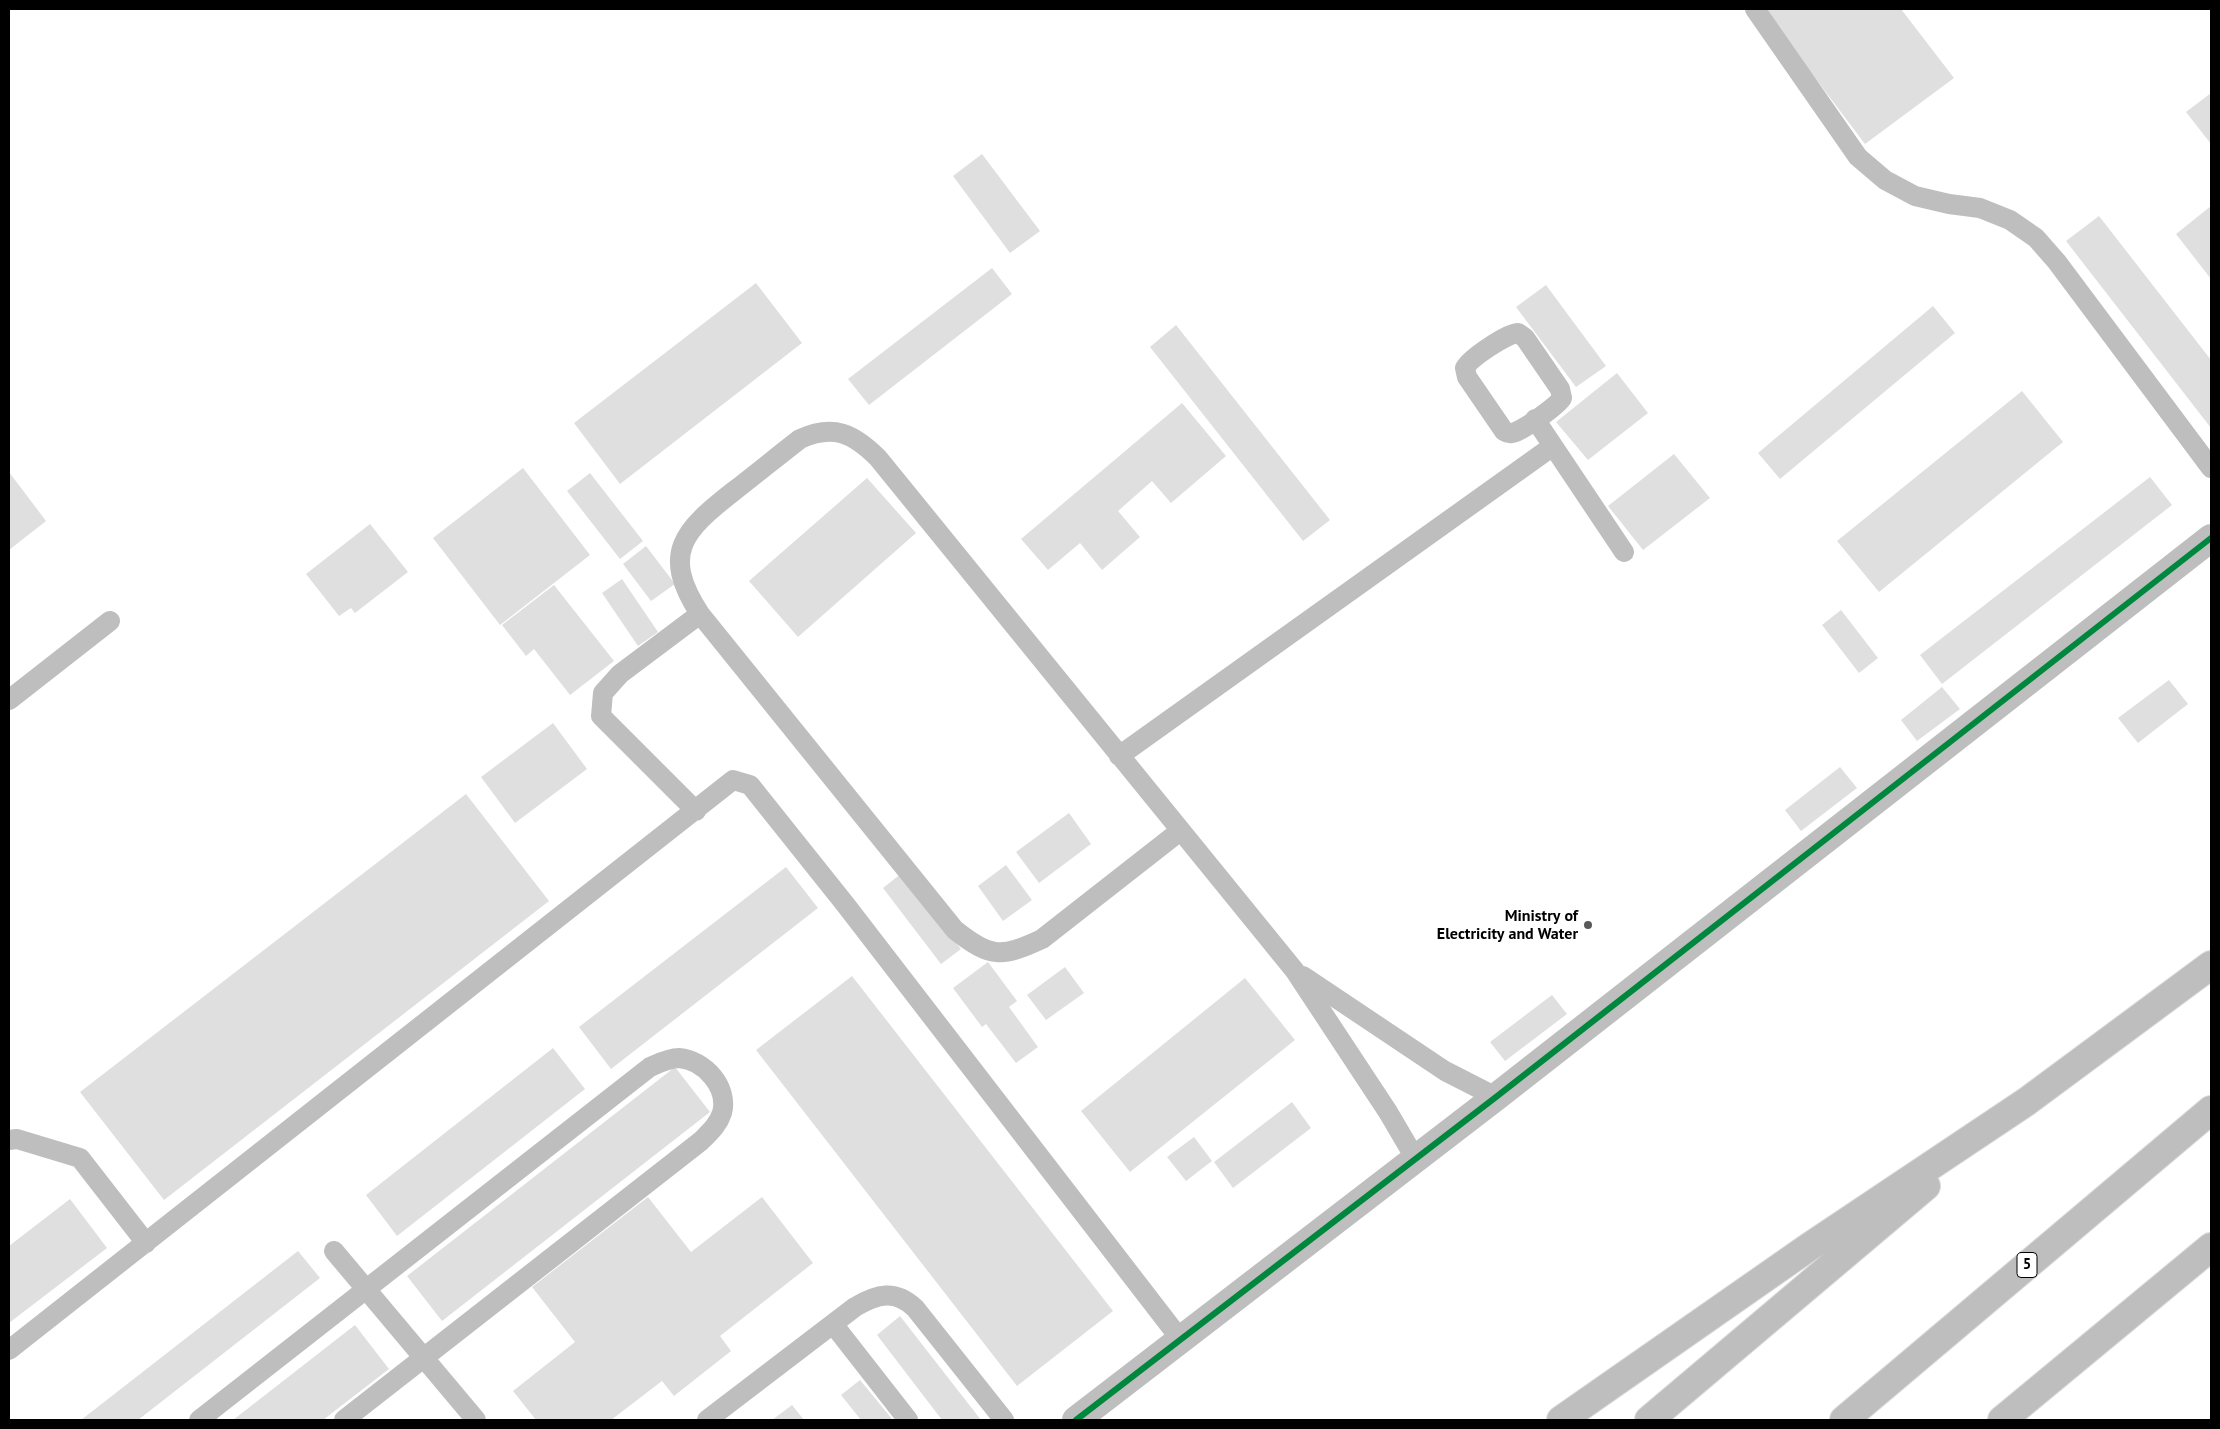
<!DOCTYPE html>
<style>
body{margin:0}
#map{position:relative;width:2220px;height:1429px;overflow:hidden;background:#fff;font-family:"PT Sans",sans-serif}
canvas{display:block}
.frame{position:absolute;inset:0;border:10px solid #000;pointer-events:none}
</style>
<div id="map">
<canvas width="2220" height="1429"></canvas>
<div class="frame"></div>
</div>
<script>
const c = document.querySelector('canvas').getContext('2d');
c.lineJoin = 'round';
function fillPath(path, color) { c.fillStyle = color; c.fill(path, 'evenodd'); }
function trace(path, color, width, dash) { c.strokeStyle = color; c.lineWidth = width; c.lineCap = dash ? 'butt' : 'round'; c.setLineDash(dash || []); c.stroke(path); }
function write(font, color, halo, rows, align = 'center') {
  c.font = font + ' "PT Sans",sans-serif'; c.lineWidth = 4; c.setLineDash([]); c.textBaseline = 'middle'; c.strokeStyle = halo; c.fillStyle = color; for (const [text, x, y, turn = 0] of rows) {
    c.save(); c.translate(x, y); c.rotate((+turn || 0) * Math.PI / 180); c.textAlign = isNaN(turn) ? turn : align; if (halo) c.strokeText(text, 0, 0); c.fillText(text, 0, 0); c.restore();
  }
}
fillPath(new Path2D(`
 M1763,9H1901L1954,78L1865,144Z
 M2211,93V144L2186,112Z
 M982,154L1040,231L1010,253L953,176Z
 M2211,206V279L2176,234Z
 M2099,216L2211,360V428L2066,241Z
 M992,268L1012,294L869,405L848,379Z
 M756,283L802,343L620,484L574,423Z
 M1546,285L1606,366L1576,387L1516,307Z
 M1933,306L1955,333L1780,479L1758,453Z
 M1176,325L1330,520L1303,541L1150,347Z
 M1617,373L1648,413L1588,460L1556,422Z
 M2022,391L2063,442L1879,592L1837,541Z
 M1182,403L1226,456L1171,503L1152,481L1118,511L1140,537L1102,570L1080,543L1048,570L1021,539Z
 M1674,454L1710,498L1643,550L1608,506Z
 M523,468L590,555L500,625L433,538Z
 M9,472L46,521L9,550Z
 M590,473L643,541L620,559L567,491Z
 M2150,477L2172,505L1942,684L1920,655Z
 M867,478L916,533L798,637L749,581Z
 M370,524L408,572L355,613L351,608L339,616L306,574Z
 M646,546L675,584L651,601L623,564Z
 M622,579L658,632L638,646L602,593Z
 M554,585L614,661L570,695L534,649L526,656L502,625Z
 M1841,610L1878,658L1859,673L1822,625Z
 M2169,680L2188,704L2138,743L2118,718Z
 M1942,687L1960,709L1917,741L1901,720Z
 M553,723L587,769L515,823L481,777Z
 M1840,767L1857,788L1801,831L1785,810Z
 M466,794L549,901L164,1200L80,1092Z
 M1069,813L1091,844L1039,883L1016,852Z
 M1006,865L1032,900L1003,921L978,886Z
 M786,867L818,908L611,1069L579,1027Z
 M902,873L961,949L941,964L883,888Z
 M988,962L1017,1001L1009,1007L1038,1047L1016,1063L986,1024L982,1027L953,988Z
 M1065,967L1084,993L1046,1020L1027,995Z
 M852,976L1113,1311L1017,1386L756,1050Z
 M1245,978L1295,1040L1130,1172L1081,1111Z
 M1552,995L1567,1014L1505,1061L1490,1042Z
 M553,1048L585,1089L397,1236L366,1195Z
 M675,1067L710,1112L442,1321L407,1276Z
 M1292,1102L1311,1128L1233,1188L1214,1162Z
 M1194,1137L1212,1161L1186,1181L1167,1157Z
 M648,1197L691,1252L762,1197L813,1263L720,1336L731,1351L674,1396L662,1381L611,1420H536L513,1391L575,1342L532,1287Z
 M70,1199L107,1248L9,1323V1246Z
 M298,1251L320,1278L138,1420H81Z
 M900,1316L981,1420H942L877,1335Z
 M355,1325L389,1369L323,1420H233Z
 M860,1380L893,1420H861L841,1395Z
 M792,1405L804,1420H772Z`), '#dfdfdf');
const highway = new Path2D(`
 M1561,1420L1809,1247L2026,1102L2211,965
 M1649,1420L1926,1186
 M1844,1420L2211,1110
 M2002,1420L2211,1247`);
trace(highway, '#dbdbdb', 30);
trace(new Path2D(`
 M1755,9L1858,157L1885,180L1915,196L1949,204L1980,208L2010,220L2036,238L2057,262L2211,468
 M1518,333L1525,338L1560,389L1562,398C1558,405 1520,433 1512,433C1508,434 1507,433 1504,431L1467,377L1465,368C1470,358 1508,333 1518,333Z
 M1535,419L1624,552
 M9,700L110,621
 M1119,756L1553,446
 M696,811L601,716L603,693L620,674L700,614
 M1180,831L1042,939C1001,958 991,958 955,930L700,614C660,553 684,530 734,491C756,474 778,456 800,439C833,424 853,433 878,458L1295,971L1388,1112L1415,1158
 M1303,976L1445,1071L1496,1097
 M9,1140L17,1139L80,1158L146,1243
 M334,1251L476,1420
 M833,1324L908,1420
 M9,1350L733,780L750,785L845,904L1181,1340
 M199,1420L650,1067C659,1063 669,1058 679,1058C704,1060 729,1087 722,1113C718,1125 710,1132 701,1141L344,1420
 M707,1420L855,1307C877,1294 895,1289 915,1308L1004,1420`), '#bebebe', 20);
trace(new Path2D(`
 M1076,1420L1496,1097L2211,538`), '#bebebe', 28);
trace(highway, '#bebebe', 28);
trace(new Path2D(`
 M1076,1420L1496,1097L2211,538`), '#00873e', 6);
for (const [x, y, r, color] of [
 [1588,925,5,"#595959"]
]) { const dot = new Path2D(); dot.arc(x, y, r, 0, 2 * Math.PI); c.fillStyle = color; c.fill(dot); trace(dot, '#fff', 2); }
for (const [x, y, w] of [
 [2027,1265,20]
]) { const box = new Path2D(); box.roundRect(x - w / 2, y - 12.5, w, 25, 4); c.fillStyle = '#fff'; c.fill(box); trace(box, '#000', 1); }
write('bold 15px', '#000', null, [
 ["5",2027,1265]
]);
write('bold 16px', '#000', '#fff', [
 ["Ministry of",1578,916],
 ["Electricity and Water",1578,934]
], 'right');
</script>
